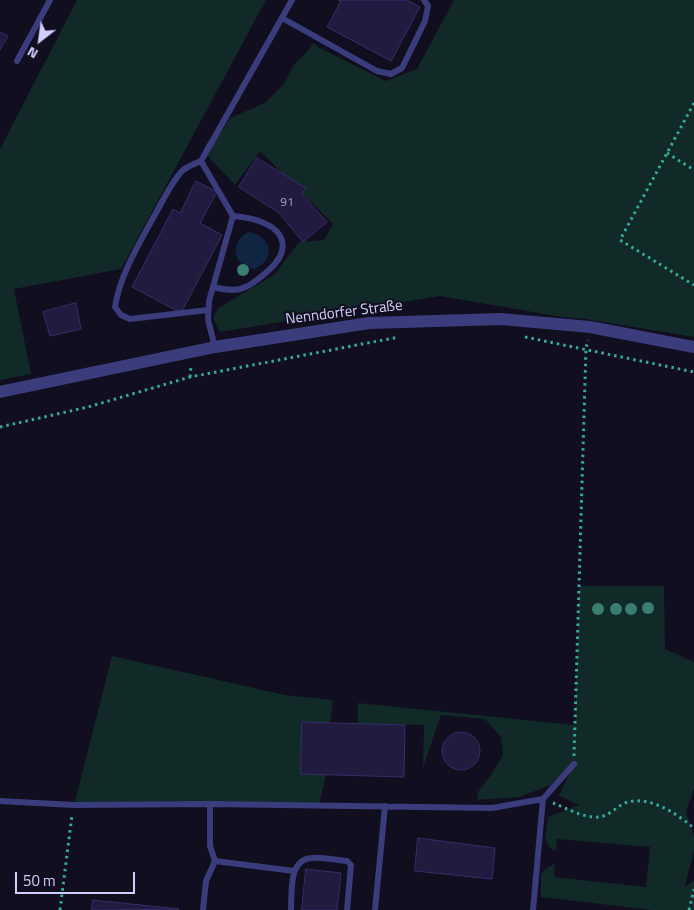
<!DOCTYPE html>
<meta charset="utf-8">
<style>
body{margin:0}
#map{position:relative;width:694px;height:910px;overflow:hidden;background:#100e1f;font-family:"Titillium Web",sans-serif}
canvas{display:block}
.north{position:absolute;left:15px;top:15px;width:50px;height:50px;-webkit-text-stroke:4px #100e1f;paint-order:stroke;rotate:210deg;font-size:14px;font-weight:700;line-height:20px;text-align:center;color:#d1cefc}
.north::after{content:'';display:block;margin:auto;width:18px;height:22px;background:#d1cefc;clip-path:polygon(50% 0,100% 100%,50% 72%,0 100%)}
.scale{position:absolute;left:15px;top:872px;width:120px;height:22px;box-sizing:border-box;border:2px solid #d1cefc;border-top:0;padding-left:6px;font-size:15px;line-height:18px;white-space:nowrap;color:#d1cefc;-webkit-text-stroke:4px #100e1f;paint-order:stroke}
</style>
<div id="map">
<canvas width="694" height="910"></canvas>
<div class="north">N</div>
<div class="scale">50 m</div>
</div>
<script>
const c = document.querySelector('canvas').getContext('2d');
c.lineJoin = 'round';
function fillPath(path, color) { c.fillStyle = color; c.fill(path, 'evenodd'); }
function trace(path, color, width, dash) { c.strokeStyle = color; c.lineWidth = width; c.lineCap = dash ? 'butt' : 'round'; c.setLineDash(dash || []); c.stroke(path); }
function write(font, color, halo, rows, align = 'center') {
  c.font = font + ' "Titillium Web",sans-serif'; c.lineWidth = 4; c.setLineDash([]); c.textBaseline = 'middle'; c.strokeStyle = halo; c.fillStyle = color; for (const [text, x, y, turn = 0] of rows) {
    c.save(); c.translate(x, y); c.rotate((+turn || 0) * Math.PI / 180); c.textAlign = isNaN(turn) ? turn : align; if (halo) c.strokeText(text, 0, 0); c.fillText(text, 0, 0); c.restore();
  }
}
fillPath(new Path2D(`
 M77,0H266L121,269L14,289L31,374L0,380V149Z
 M454,0H694V337L585,319L562,317L440,296L220,332L213,318L218,308L274,275L299,242L324,240L333,224L260,151L235,185L204,152L205,146L211,137L219,135L230,118L265,103L283,85L295,63L303,56L314,43L318,47L386,81L417,69Z
 M579,586H664L665,649L694,662V788L686,812L694,837V850L685,887L694,880V910H651L541,897V874L546,868L555,864L554,877L646,887L650,847L557,839L556,851L550,848L545,839L548,817L579,805L559,796L573,765L551,785L519,797L477,800L478,792L490,776L503,755L501,737L485,719L441,715L423,768L424,725L358,724V703L575,725Z
 M112,656L285,695L333,700L330,723H302L301,774L326,775L319,805H74Z`), '#112927');
fillPath(new Path2D(`
 M249,232C272,237 277,259 254,269C232,266 229,240 249,232Z`), '#0f2542');
const building = new Path2D(`
 M338,0H407L420,7L391,61L327,27L341,1Z
 M0,32L8,36L0,50Z
 M257,158L306,188L302,194L327,222L303,242L279,213L239,187Z
 M196,181L217,192L200,223L222,235L181,313L132,287L173,209L180,213Z
 M76,303L81,329L50,336L43,312Z
 M302,722L405,725L404,777L301,774Z
 M442 751a19 19 0 1 1 38 0a19 19 0 1 1-38 0Z
 M418,838L495,848L492,879L415,871Z
 M306,869L341,873L337,910H302Z
 M93,900L179,909L92,910Z`);
fillPath(building, '#201b3f');
trace(building, '#372e6a', 1);
trace(new Path2D(`
 M694,103L620,240L694,285
 M667,153L694,170
 M525,337L694,372
 M190,377L191,366
 M0,427L88,407L190,377L399,337
 M574,756L586,348L588,340
 M553,803C566,808 580,816 593,817C609,819 616,805 628,802C651,796 677,814 694,828
 M60,910L72,815
 M689,910L694,889`), '#34ab9e', 3, [2.5, 4]);
trace(new Path2D(`
 M282,18L377,71L391,74L402,68L425,21L428,6L424,0
 M17,61L50,0
 M201,161C194,164 187,166 181,172C169,186 162,203 153,218C138,246 120,275 115,307L121,315L130,319L208,310
 M213,287C222,289 231,291 240,289C250,287 261,277 269,270C290,251 287,231 259,221C251,218 241,217 233,216
 M215,347L208,320L209,301L233,216L201,161L292,0
 M0,801L74,805L210,804L492,808L543,799L574,764
 M210,804V846L215,861L294,871
 M203,910L206,881L215,861
 M291,910C292,893 288,859 312,858C323,857 335,860 347,861L351,865L347,910
 M375,910L385,806
 M533,910L543,799`), '#3b3c7b', 6);
trace(new Path2D(`
 M0,392L215,347L369,323L501,319L590,327L694,347`), '#3b3c7b', 12);
c.fillStyle = '#3b7d71';
for (const [x, y] of [
 [243,270],
 [648,608],
 [598,609],
 [616,609],
 [631,609]
]) { c.beginPath(); c.arc(x, y, 6, 0, 2 * Math.PI); c.fill(); }
write('12px', '#a5a1cd', null, [
 ["91",287,203]
]);
write('15px', '#d1cefc', '#100e1f', [
 ["Nenndorfer Straße",344,313,-7]
]);
</script>
